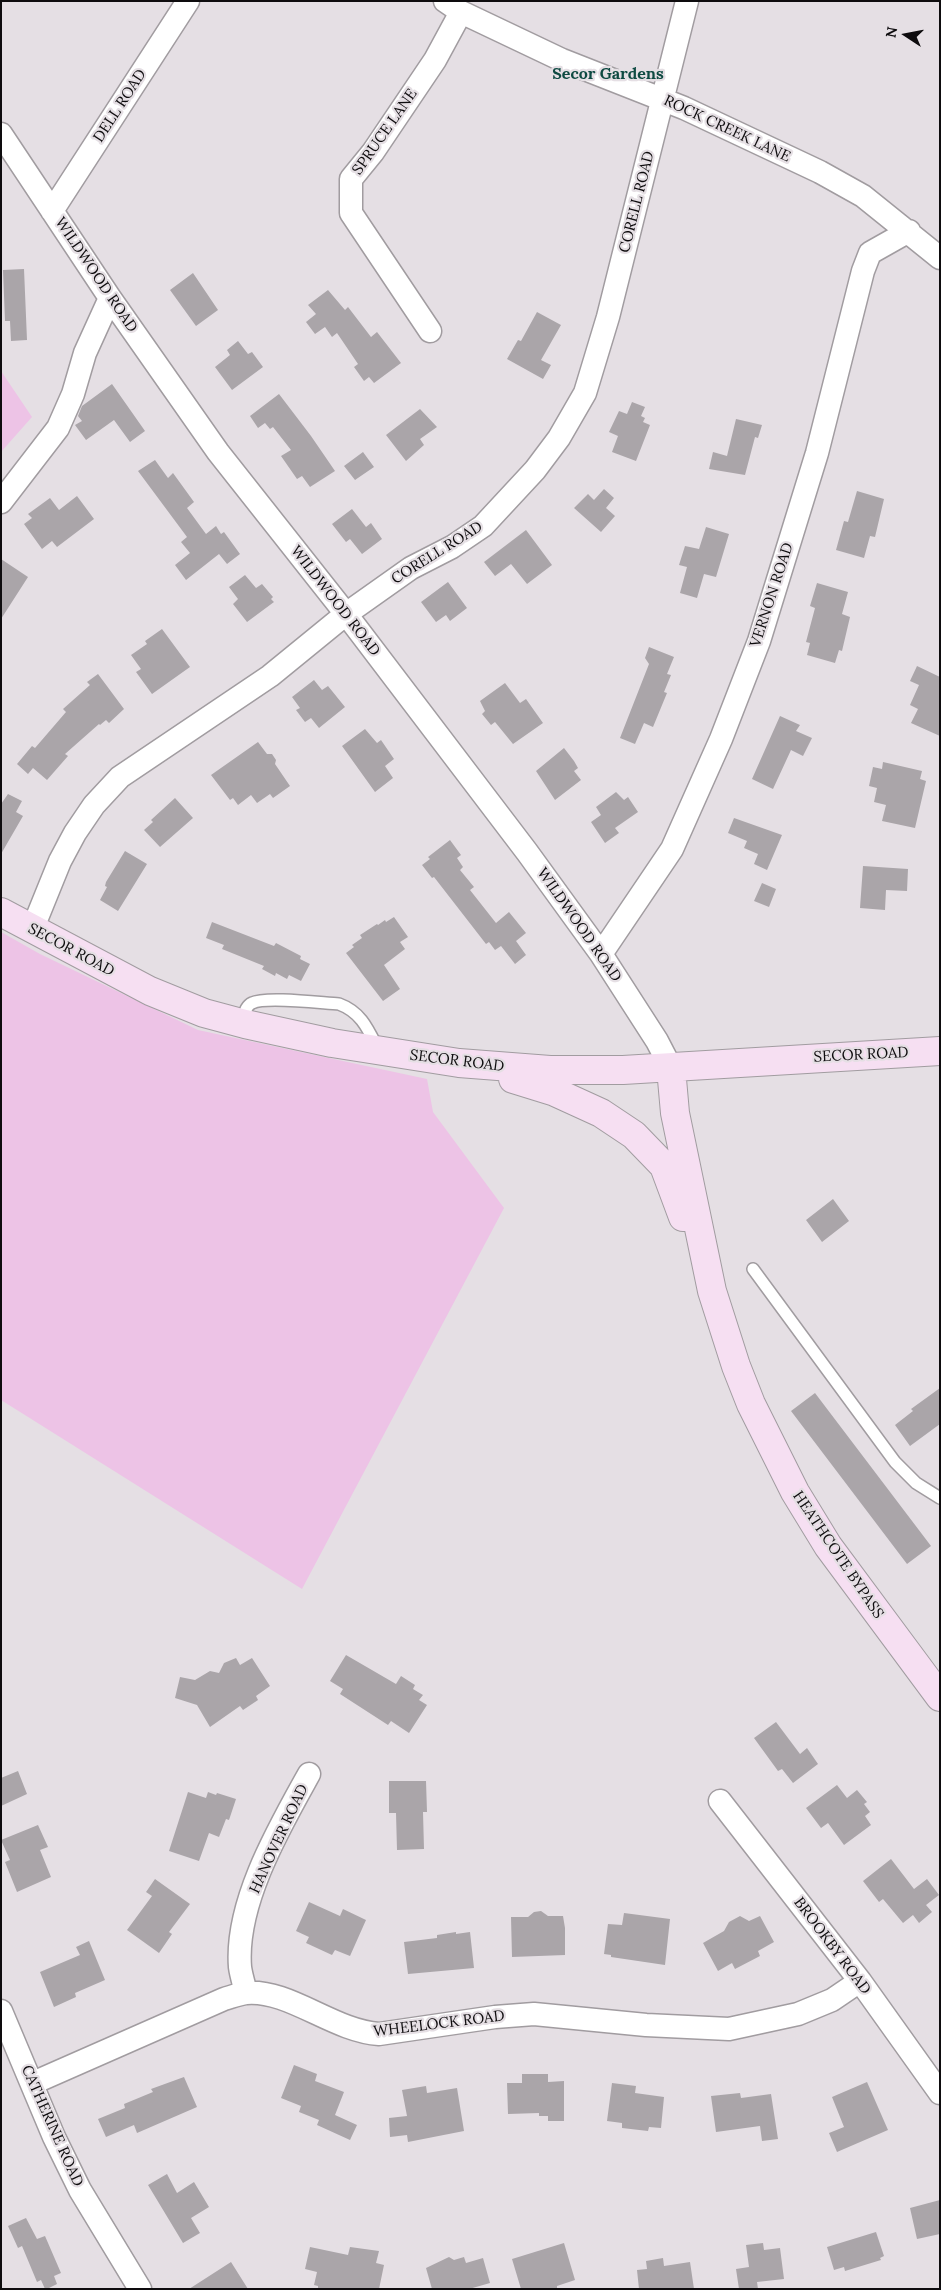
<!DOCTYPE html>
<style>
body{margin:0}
#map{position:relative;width:941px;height:2290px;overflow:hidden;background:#e5dfe4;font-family:Lora,serif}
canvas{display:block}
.frame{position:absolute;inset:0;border:2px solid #0e0c0e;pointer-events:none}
.north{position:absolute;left:881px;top:10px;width:50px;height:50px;-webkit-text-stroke:4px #e5dfe4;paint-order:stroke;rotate:281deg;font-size:14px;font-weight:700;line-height:20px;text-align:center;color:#0e0c0e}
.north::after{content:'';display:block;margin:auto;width:18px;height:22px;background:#0e0c0e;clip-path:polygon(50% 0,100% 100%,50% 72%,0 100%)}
</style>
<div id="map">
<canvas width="941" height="2290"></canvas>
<div class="frame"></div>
<div class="north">N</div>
</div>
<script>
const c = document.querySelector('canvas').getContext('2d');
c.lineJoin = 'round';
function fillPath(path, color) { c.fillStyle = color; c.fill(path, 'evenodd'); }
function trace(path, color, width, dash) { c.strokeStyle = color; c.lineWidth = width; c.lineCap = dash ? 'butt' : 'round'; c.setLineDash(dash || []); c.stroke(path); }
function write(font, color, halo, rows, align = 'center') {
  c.font = font + ' Lora,serif'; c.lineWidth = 4.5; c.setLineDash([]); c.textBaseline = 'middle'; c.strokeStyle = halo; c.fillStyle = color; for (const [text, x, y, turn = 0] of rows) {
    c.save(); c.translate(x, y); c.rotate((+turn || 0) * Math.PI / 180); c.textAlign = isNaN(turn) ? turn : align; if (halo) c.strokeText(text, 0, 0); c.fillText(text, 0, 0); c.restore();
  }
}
fillPath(new Path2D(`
 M1,371L32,417L1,452Z
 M1,932L40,954L198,1030L427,1079L433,1112L504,1208L302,1589L1,1400Z`), '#edc3e6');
fillPath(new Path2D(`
 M24,269L27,340L11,341L10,321H5L3,270Z
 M193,273L218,310L196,326L170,290Z
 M328,290L345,310L348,307L371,337L377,332L401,363L374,383L369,377L364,381L354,367L358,364L337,333L332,337L325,327L315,334L306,322L316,314L308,305Z
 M537,312L561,325L541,360L551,365L543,379L507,359L518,340L521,341Z
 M238,341L248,354L252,352L263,367L232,390L215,367L230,355L227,350Z
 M112,384L145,431L130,442L114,420L86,440L75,425L82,421L78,416L82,406Z
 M279,394L311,436L335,471L310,487L302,476L297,479L281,456L291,450L273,427L270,429L265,423L258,428L250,416Z
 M632,402L645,407L641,416L645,418L643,422L650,425L636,461L612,452L618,436L609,432L619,411L627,414Z
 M420,409L437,427L420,439L424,445L406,461L386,435Z
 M736,419L762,425L758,438L755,437L745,475L709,469L713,452L727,456Z
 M363,452L374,467L355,480L344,466Z
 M155,460L168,478L173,473L194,502L187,508L206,534L216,526L221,534L224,532L240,554L227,564L219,554L186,580L175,565L190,553L181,542L187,537L138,471Z
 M604,489L614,498L606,508L615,516L601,532L574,508L588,494L594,500Z
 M857,491L884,499L875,537L870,536L864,558L836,550L844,521L848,522Z
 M77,496L94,519L57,547L52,541L42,549L24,524L32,518L28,514L50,498L59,510Z
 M352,509L366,527L371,523L382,539L362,554L350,539L346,542L332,524Z
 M706,527L729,534L716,577L704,574L697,598L680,593L687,567L679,565L685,546L699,549Z
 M526,530L552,565L527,584L511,564L495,576L484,562Z
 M1,559L28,577L1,619Z
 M245,575L256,588L262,584L273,597L271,599L274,602L247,622L233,604L238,599L229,587Z
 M448,582L467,608L450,621L446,615L436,622L421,602Z
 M817,583L848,592L842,614L850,617L842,651L839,650L835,663L807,655L810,643L806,642L815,608L810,606Z
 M162,629L190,667L152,694L136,672L141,669L131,655L147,644L145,641Z
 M649,647L674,657L667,674L671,675L664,692L667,693L653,727L644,723L635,744L620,738L649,664L645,658Z
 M917,666L940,677V736L911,723L918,709L910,705L919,685L910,681Z
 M98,674L124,709L109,723L106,720L100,725L99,724L65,754L68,756L47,780L33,768L28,774L17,764L32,746L35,748L66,712L63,709L90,685L87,682Z
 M314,680L322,690L328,686L345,707L319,728L311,718L305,722L296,710L300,708L292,697Z
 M505,683L520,703L526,699L543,723L513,744L495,722L491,725L482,714L485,711L480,701Z
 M780,716L800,725L796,731L812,738L803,756L791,750L773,789L752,779Z
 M365,729L377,743L381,740L394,759L385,766L393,778L375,792L342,746Z
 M258,742L267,754H272L276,760L275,764L290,786L273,798L270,794L257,803L251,795L238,805L233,798L230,800L211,775Z
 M564,748L574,761L578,768L574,771L581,780L555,800L536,771Z
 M883,762L922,771L920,779L926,781L915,828L882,821L886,805L874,802L877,788L869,786L873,767L882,769Z
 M616,792L624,800L628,797L638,812L615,828L619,833L605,843L591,822L601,815L596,807Z
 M8,794L22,801L16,812L23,816L1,854V804Z
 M175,798L193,818L160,847L144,830L153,822L151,820Z
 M734,818L782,835L767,870L754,864L758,854L744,848L747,841L728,833Z
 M450,840L461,855L457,858L463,867L460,870L474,887L470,890L496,923L509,912L526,933L516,941L526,955L515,964L501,946L495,950L489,942L486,944L434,877L432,878L422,865L430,859L428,857Z
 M125,851L147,864L118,911L100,900L107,887L105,886L106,882Z
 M863,866L908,869L907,891L886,890L885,910L860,908Z
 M762,883L776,889L769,907L754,901Z
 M394,917L408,937L400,942L405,949L384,965L400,989L383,1001L346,953L354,947L352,945L362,938L360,935L377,924L378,925L385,920L386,922Z
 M212,922L274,946L276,943L301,956L300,959L310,964L301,981L289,975L287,979L276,973L275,976L262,969L264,966L222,949L224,945L206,938Z
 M833,1199L849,1221L822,1242L806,1220Z
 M940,1388V1424L910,1446L895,1425L913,1411L911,1409Z
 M815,1393L931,1546L907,1564L791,1411Z
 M346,1655L396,1684L401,1676L415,1685L413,1689L423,1695L419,1700L427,1705L409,1733L391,1721L388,1725L340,1694L343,1689L330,1681Z
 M236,1658L240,1665L252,1658L270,1686L256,1696L258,1700L243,1710L240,1706L210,1727L197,1705L175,1698L180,1677L195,1680L210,1671L219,1673L224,1663Z
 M776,1722L800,1754L807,1748L818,1764L793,1783L782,1769L778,1771L754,1738Z
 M18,1771L27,1794L1,1806V1778Z
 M389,1781H426L427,1812H423L424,1849L397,1850L396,1813H389Z
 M837,1785L847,1798L857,1790L867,1802L864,1804L870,1812L865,1816L871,1825L844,1845L828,1823L821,1828L806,1808Z
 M188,1792L206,1798L208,1792L216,1795L217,1793L236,1799L229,1820L226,1819L219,1837L209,1833L199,1861L169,1851Z
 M38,1825L48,1847L40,1850L51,1877L17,1892L5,1862L10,1860L1,1840Z
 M891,1859L914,1889L927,1879L939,1895L926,1905L932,1912L919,1923L913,1915L903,1923L883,1899L879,1902L863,1881Z
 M155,1879L190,1904L169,1932L172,1934L159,1953L127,1930L152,1896L146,1892Z
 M309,1902L340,1916L343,1909L366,1920L350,1956L335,1950L332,1955L306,1943L309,1937L296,1931Z
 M541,1911L548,1916H563L565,1928V1955L512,1957L511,1917H528L534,1912Z
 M624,1913L670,1919L665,1965L611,1957V1955L604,1954L608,1924L622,1925Z
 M740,1916L749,1921L760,1916L774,1942L758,1951L760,1956L735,1969L732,1963L718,1971L703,1943L724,1931L729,1922Z
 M456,1932V1934L470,1932L474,1968L408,1974L404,1942L437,1938V1935Z
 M89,1941L105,1980L75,1993L76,1997L54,2007L40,1972L80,1955L76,1947Z
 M294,2065L317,2074L315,2081L344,2092L335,2115L357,2125L350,2140L317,2125L319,2120L299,2112L301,2106L281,2098Z
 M522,2074H548V2082L564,2081V2121H548V2116H539V2113L508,2114L507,2083H522Z
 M184,2077L197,2107L137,2133L134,2125L106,2137L98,2119L125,2108L124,2104L153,2092L151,2089Z
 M867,2082L888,2130L837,2152L829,2133L844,2127L832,2097Z
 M612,2083L636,2086L635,2093L664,2097L661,2128L649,2127L648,2131L622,2128V2123L607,2121Z
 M426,2086L427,2093L457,2088L464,2131L408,2142L407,2135L390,2137L389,2118L407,2116L402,2090Z
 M740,2093L741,2098L771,2094L778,2139L762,2141L760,2126L716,2132L711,2096Z
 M167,2174L177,2193L194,2182L209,2207L191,2218L200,2233L183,2243L148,2185Z
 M940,2200V2234L917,2239L910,2208Z
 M26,2218L37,2239L45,2236L61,2273L54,2276L57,2284L47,2289H45L41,2280L37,2282L22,2246L18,2248L8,2226Z
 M876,2232L884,2256L880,2258L881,2260L845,2271L844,2267L834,2270L827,2247Z
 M564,2243L575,2280L557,2286V2289H521L512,2259Z
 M763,2243L764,2250L780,2248L784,2279L757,2282L758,2289H739L736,2269L749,2267L746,2245Z
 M310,2247L348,2255L350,2247L379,2251L376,2263L384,2265L379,2289H318V2286L314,2285L317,2272L305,2269Z
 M449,2257L454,2260L464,2257L466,2263L483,2258L490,2283L469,2289H432L426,2268Z
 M663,2258L664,2266L690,2262L694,2289H639L637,2270L647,2269L646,2261Z
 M231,2262L248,2289H189Z`), '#aaa5a9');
const service = new Path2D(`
 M241,1023C244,1016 245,1006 252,1003C266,996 321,1003 339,1004C361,1012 368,1029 378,1049
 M753,1269L895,1462L916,1483L940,1498`);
const minor = new Path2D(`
 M445,1L461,12L562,60L684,108L820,172L863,196L940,258
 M1,134L110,298L218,452L346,614L527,852L601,954L657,1041L671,1068
 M52,211L188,1
 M430,331L351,213V179L373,152L435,60L461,12
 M1,502L58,428L73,394L85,353L110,298
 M32,930L60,861L75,833L94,805L120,777L270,676L346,614L411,568L452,547L483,526L535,470L559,438L585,393L608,317L687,1
 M601,954L672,849L721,739L759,641L817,453L863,271L870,253L909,231
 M720,1801L860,1981L940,2093
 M246,1993C244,1984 241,1975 240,1967C235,1903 279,1828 309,1774
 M1,2011L54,2137L80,2190L140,2289
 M33,2083L224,1999C231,1997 239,1994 246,1993C289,1989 333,2031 379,2034L495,2017L534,2014L646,2025L729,2029L798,2014L832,2000L860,1981`);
const secondary = new Path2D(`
 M1,912L150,991L204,1013L245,1024L332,1043L459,1063L550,1070H623L940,1051
 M671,1068L675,1113L712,1291L736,1366L751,1404L795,1492L828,1546L940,1697
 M513,1079L555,1092L601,1113L634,1135L664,1166L683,1217`);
trace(service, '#a19ca0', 14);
trace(minor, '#a19ca0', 25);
trace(secondary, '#a19ca0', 30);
trace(service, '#fff', 11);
trace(minor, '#fff', 22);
trace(secondary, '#f6dff2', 28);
write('15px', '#0e0c0e', '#e5dfe4', [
 ["DELL ROAD",120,106,-57],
 ["ROCK CREEK LANE",727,129,25],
 ["SPRUCE LANE",385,132,-55],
 ["CORELL ROAD",637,202,-76],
 ["WILDWOOD ROAD",96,275,56],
 ["CORELL ROAD",437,553,-32],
 ["VERNON ROAD",772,595,-72],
 ["WILDWOOD ROAD",335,601,52],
 ["WILDWOOD ROAD",579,925,55],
 ["SECOR ROAD",71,950,28],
 ["SECOR ROAD",861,1055,-3],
 ["SECOR ROAD",457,1061,7],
 ["HEATHCOTE BYPASS",838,1555,56],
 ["HANOVER ROAD",279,1839,-65],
 ["BROOKBY ROAD",832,1946,53],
 ["WHEELOCK ROAD",439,2024,-7],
 ["CATHERINE ROAD",52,2126,66]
]);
write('bold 16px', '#0e4a42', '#e5dfe4', [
 ["Secor Gardens",608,74]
]);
</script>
